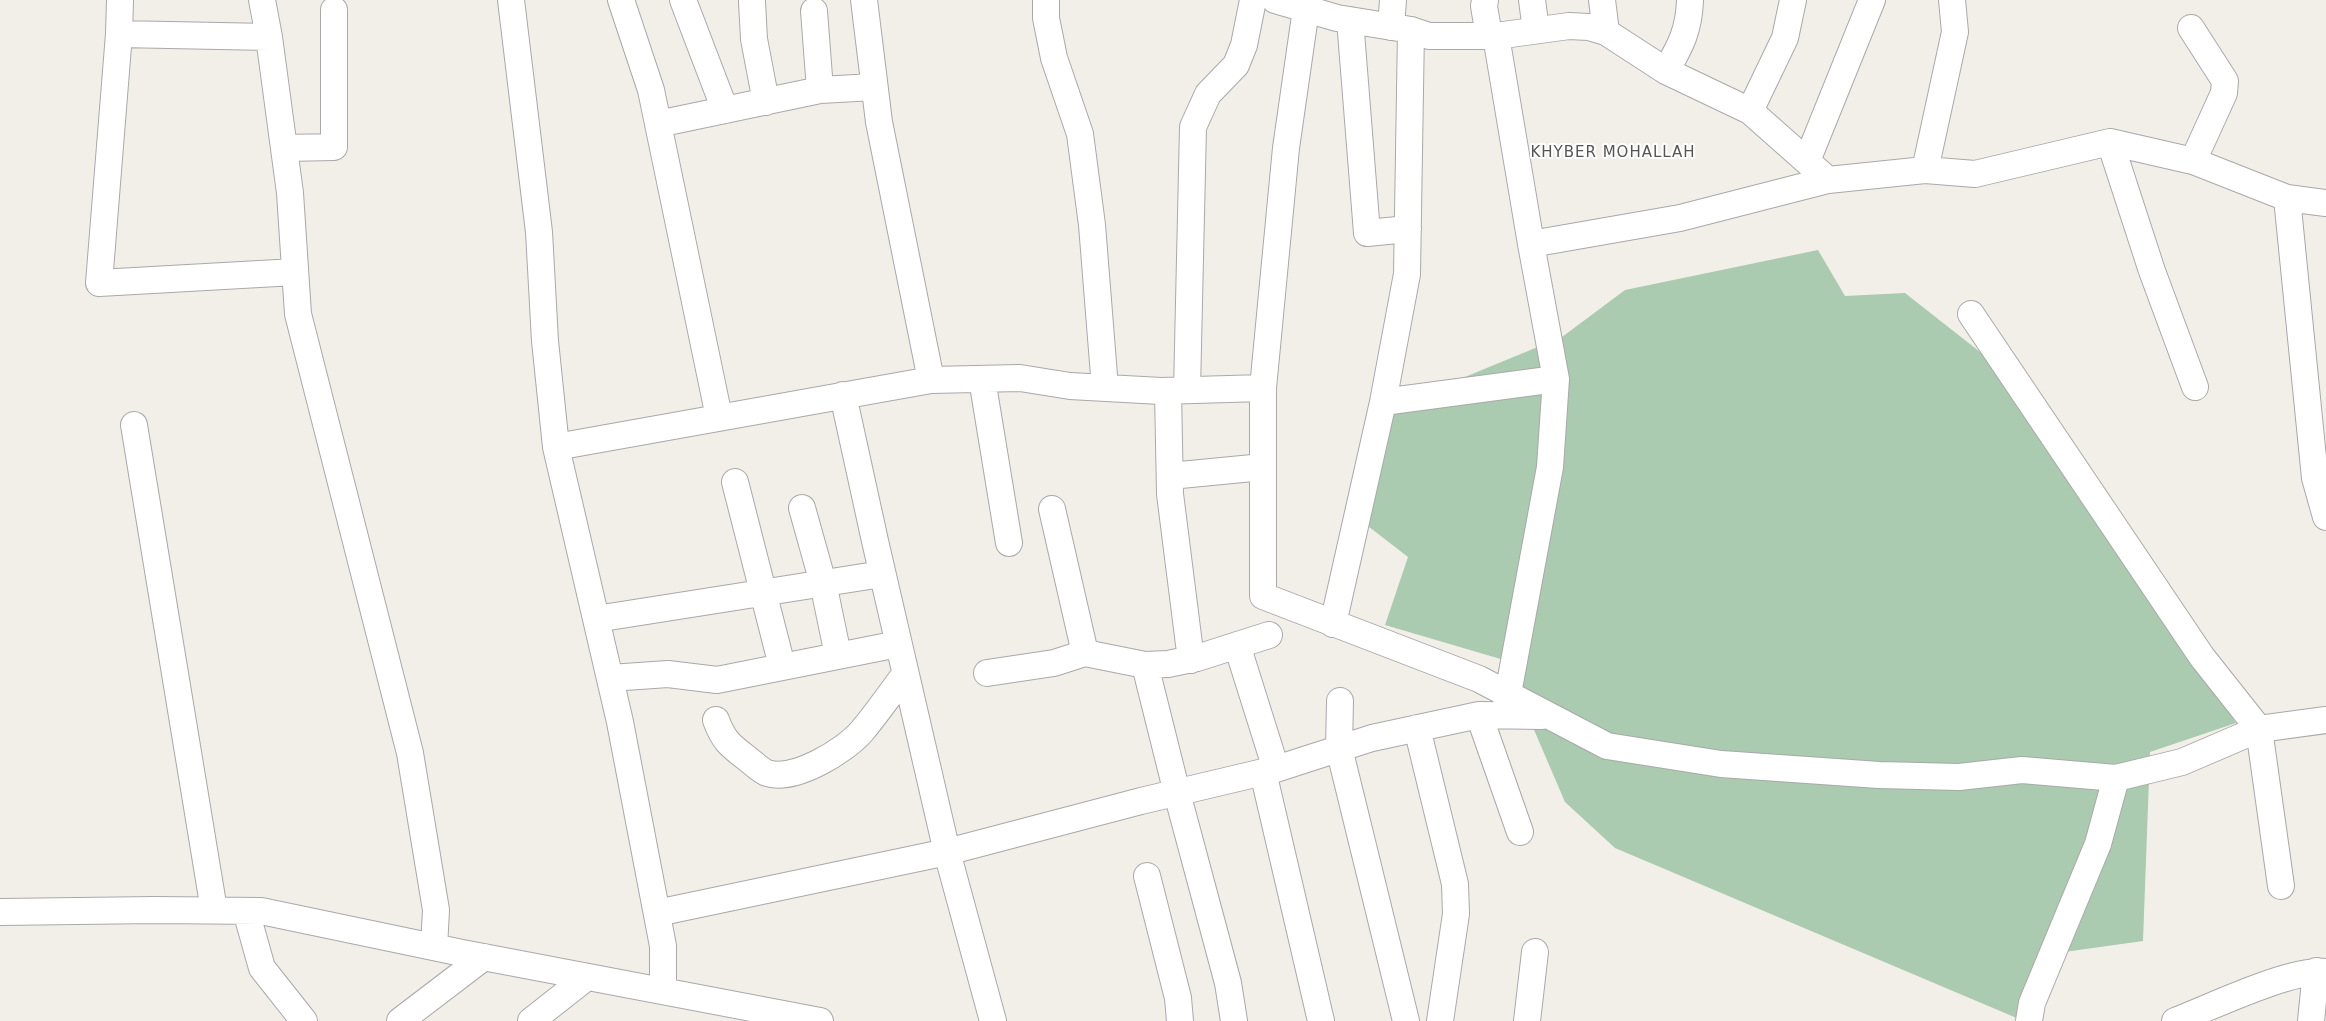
<!DOCTYPE html>
<style>
body{margin:0}
canvas{display:block;background:#f2efe9}
</style>
<canvas width="2326" height="1021"></canvas>
<script>
const c = document.querySelector('canvas').getContext('2d');
c.lineJoin = 'round';
function fillPath(path, color) { c.fillStyle = color; c.fill(path, 'evenodd'); }
function trace(path, color, width, dash) { c.strokeStyle = color; c.lineWidth = width; c.lineCap = dash ? 'butt' : 'round'; c.setLineDash(dash || []); c.stroke(path); }
function write(font, color, halo, rows, align = 'center') {
  c.font = font + ' "DejaVu Sans",sans-serif'; c.lineWidth = 4; c.setLineDash([]); c.textBaseline = 'middle'; c.strokeStyle = halo; c.fillStyle = color; for (const [text, x, y, turn = 0] of rows) {
    c.save(); c.translate(x, y); c.rotate((+turn || 0) * Math.PI / 180); c.textAlign = isNaN(turn) ? turn : align; if (halo) c.strokeText(text, 0, 0); c.fillText(text, 0, 0); c.restore();
  }
}
fillPath(new Path2D(`
 M1818,250L1845,296L1905,293L1989,359L2057,457L2236,723L2150,752L2143,941L2057,953L2019,1019L1615,848L1565,802L1504,660L1385,625L1408,557L1360,520L1392,407L1562,337L1625,290Z`), '#aacbaf');
const minor = new Path2D(`
 M120,0L119,34L99,283L295,272
 M262,0L269,37L290,193L298,314L410,753L436,910L434,947
 M511,0L539,232L545,341L556,447L620,722L663,946V991
 M621,0L651,90L719,417
 M683,0L725,110
 M864,0L879,122L931,380
 M1046,0V18L1054,58L1080,134L1092,225L1105,388
 M1275,0L1337,18L1411,30L1429,36H1496L1569,26L1589,27L1606,32L1666,71L1750,111L1828,180
 M1485,0L1484,6L1489,36
 M1532,0L1536,30
 M1602,0L1606,32
 M752,2L754,39L766,102
 M1306,9L1286,148L1263,388V596L1479,679L1607,746L1721,764L1879,775L1959,777L2022,770L2116,778L2182,762L2259,729L2326,720
 M814,11L820,90
 M1350,20L1367,233L1408,229
 M1391,27L1393,0
 M2191,28L2225,81L2224,93L2193,161
 M119,34L269,37
 M1496,36L1531,244L1556,379L1550,467L1505,710
 M1666,71C1681,45 1689,30 1690,0
 M1750,111L1785,38L1793,0
 M658,124L820,90L874,87
 M2110,142L2152,271L2195,387
 M284,148L334,147V10
 M1807,161L1872,0
 M1925,170L1955,32L1952,0
 M2287,198L2315,478L2326,517
 M1531,244L1680,218L1828,180L1925,170L1975,174L2110,142L2193,161L2287,198L2326,203
 M1971,314L2202,657L2259,729L2281,886
 M982,379L1009,543
 M1187,390L1193,127L1208,94L1236,65L1244,45L1253,0
 M1168,391L1170,494L1191,660
 M843,395L875,541L947,852L993,1021
 M1383,402L1556,379
 M134,425L214,910
 M556,447L931,380L1020,378L1070,386L1161,391L1263,388
 M1170,476L1263,467
 M735,482L782,666
 M802,508L823,583L838,655
 M1052,509L1085,653
 M596,619L882,574
 M1333,624L1383,402L1407,274L1411,30
 M1237,645L1276,769
 M1145,665L1177,793L1228,983L1234,1021
 M987,673L1054,663L1085,653L1145,665L1168,664L1197,658L1269,635
 M610,678L668,674L717,680L898,644
 M1340,701L1339,748L1406,1021
 M1479,715L1520,832
 M716,720C724,742 731,746 749,760C754,764 761,771 767,773C794,782 845,751 862,731C877,713 891,693 905,674
 M1417,728L1455,884L1456,914L1440,1021
 M1263,772L1321,1021
 M1147,876L1178,998L1180,1021
 M246,911L262,968L304,1021
 M0,912L155,910L261,911L462,953L820,1021
 M657,913L947,852L1141,801L1276,769L1372,738L1479,715L1542,716
 M400,1021L484,957
 M531,1021L587,977
 M1527,1021L1535,952
 M2029,1021L2032,1003L2098,844L2116,778
 M2175,1021C2212,1007 2289,969 2326,972
 M2311,1021L2316,971`);
trace(minor, '#a9a9a9', 28);
trace(minor, '#fff', 26);
c.letterSpacing = '1px';
write('15px', '#555', '#fff', [
 ["KHYBER MOHALLAH",1613,153]
]);
c.letterSpacing = '0px';
</script>
